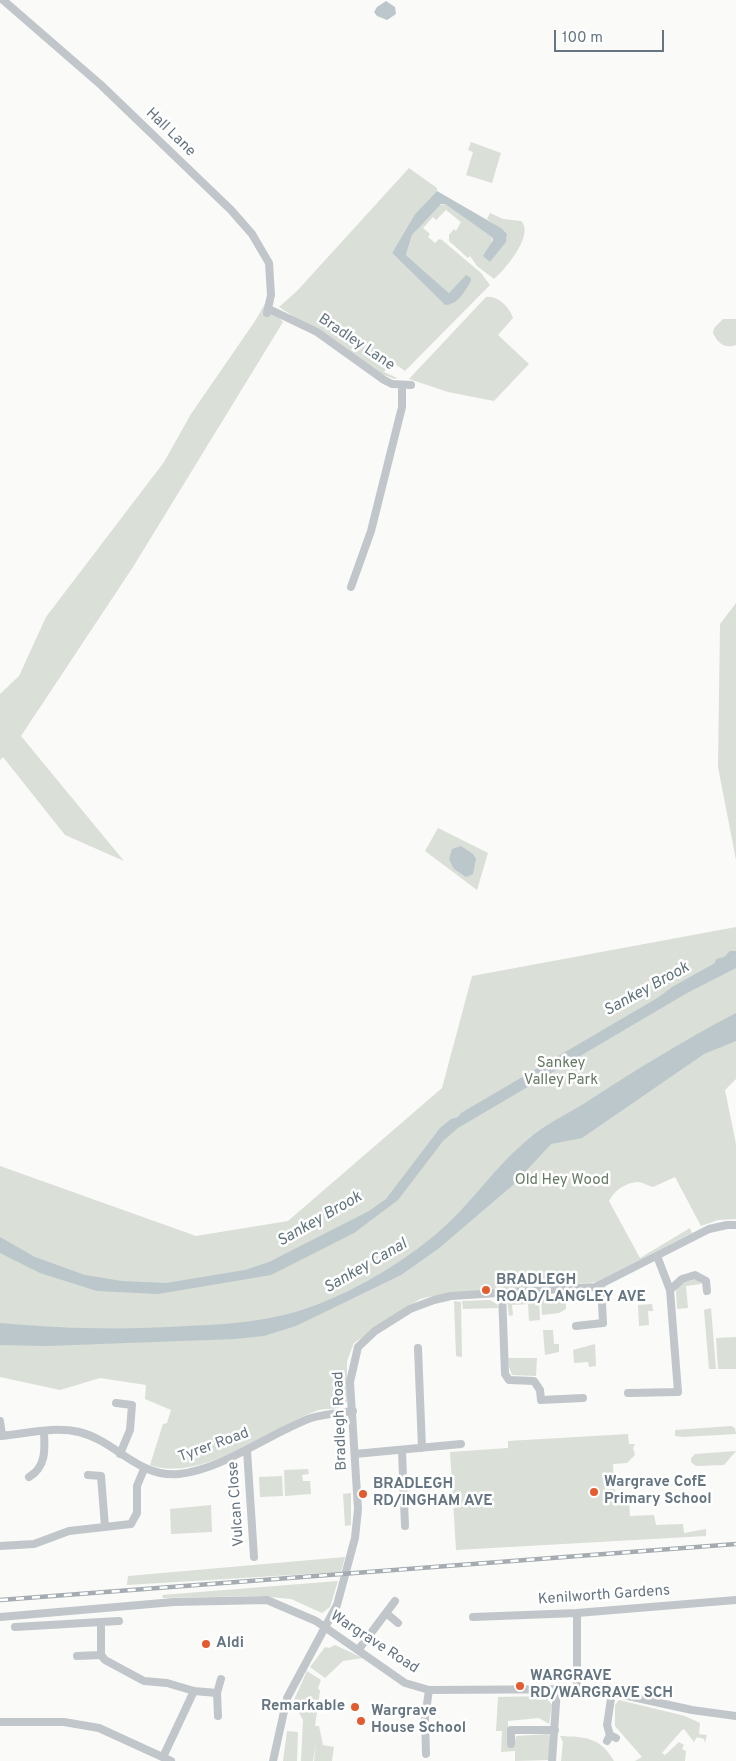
<!DOCTYPE html>
<style>
body{margin:0}
#map{position:relative;width:736px;height:1761px;overflow:hidden;background:#fafaf8;font-family:Overpass,sans-serif}
canvas{display:block}
.scale{position:absolute;left:554px;top:30px;width:110px;height:22px;box-sizing:border-box;border:2px solid #657582;border-top:0;padding-left:6px;font-size:15px;line-height:18px;white-space:nowrap;color:#657582;-webkit-text-stroke:4px #fff;paint-order:stroke}
</style>
<div id="map">
<canvas width="736" height="1761"></canvas>
<div class="scale">100 m</div>
</div>
<script>
const c = document.querySelector('canvas').getContext('2d');
c.lineJoin = 'round';
function fillPath(path, color) { c.fillStyle = color; c.fill(path, 'evenodd'); }
function trace(path, color, width, dash) { c.strokeStyle = color; c.lineWidth = width; c.lineCap = dash ? 'butt' : 'round'; c.setLineDash(dash || []); c.stroke(path); }
function write(font, color, halo, rows, align = 'center') {
  c.font = font + ' Overpass,sans-serif'; c.lineWidth = 5; c.setLineDash([]); c.textBaseline = 'middle'; c.strokeStyle = halo; c.fillStyle = color; for (const [text, x, y, turn = 0] of rows) {
    c.save(); c.translate(x, y); c.rotate((+turn || 0) * Math.PI / 180); c.textAlign = isNaN(turn) ? turn : align; if (halo) c.strokeText(text, 0, 0); c.fillText(text, 0, 0); c.restore();
  }
}
fillPath(new Path2D(`
 M471,142L501,153L492,183L466,175L473,152L468,150Z
 M409,168L437,188V191L415,214L392,253L445,305L466,276L449,293L406,255L412,235L437,206L445,204L492,236L490,262L507,238V234L487,219L490,213L503,219L521,221C535,234 505,270 494,279L477,266L470,256L468,258L449,241V235L454,229L456,231L461,222L446,210L436,220L433,217L423,228L430,234L428,237L435,243L439,239L442,240L481,273L490,285L405,371L391,361L384,372L397,378L395,379L383,375L279,307L297,291Z
 M486,297C498,295 510,308 513,318L498,335L529,364L494,401L448,392L409,379Z
 M266,302L283,322L133,567L21,736L124,861L65,835L3,757L0,760V694L19,676L46,617L164,462L191,414L255,321Z
 M723,319H736V345C724,349 718,343 713,333L714,328Z
 M736,603V860L718,767L720,624Z
 M438,828L488,853L477,890L425,851Z
 M736,927V1079L725,1090L736,1144V1219L718,1220L701,1226L675,1177L653,1187C648,1186 643,1182 638,1182C626,1182 614,1191 609,1201L640,1258L690,1228L692,1233L596,1282L541,1288L540,1284H533L532,1287L433,1296L420,1299L354,1343L347,1361V1401C341,1412 327,1407 316,1411C268,1429 203,1483 150,1465L163,1424L167,1423L171,1410L145,1399L146,1385L100,1378L60,1390L0,1377V1166L196,1236L288,1221L442,1088L472,976Z
 M697,1279L701,1284L686,1286L688,1308L677,1309L676,1290L681,1283Z
 M563,1295L566,1296V1309L559,1313L542,1315L541,1297Z
 M518,1298H539L540,1320L529,1321L528,1304L512,1305L513,1315L509,1316L507,1300Z
 M490,1300L497,1304L499,1308L463,1309L462,1301Z
 M454,1301L461,1302L462,1357L456,1356Z
 M652,1304L653,1311H648L649,1325L639,1326L638,1305Z
 M711,1308L716,1369H709L704,1310Z
 M543,1330H553L554,1344H559V1352L545,1355Z
 M736,1337V1369H718L716,1338Z
 M595,1344L596,1366L589,1367L588,1362L574,1363L573,1350Z
 M508,1358H537L536,1376L512,1375L509,1367Z
 M731,1426L735,1428L736,1434L683,1437L675,1436V1430Z
 M628,1434L629,1444H635L633,1448L635,1455L627,1463L613,1464L614,1486L605,1487V1489H615L616,1504L629,1503L630,1516L654,1515L656,1525L683,1524L684,1533L706,1529V1536L456,1550L450,1452L508,1448V1441Z
 M736,1451L724,1465L696,1466L691,1462V1458L695,1454Z
 M308,1469L309,1474L302,1475L303,1481H310L311,1494L285,1496L284,1470Z
 M282,1476L283,1496L260,1497L259,1477Z
 M351,1493V1525L345,1526L343,1494Z
 M211,1505L212,1532L171,1534L170,1509Z
 M345,1557L341,1572L127,1585L128,1576Z
 M338,1581L330,1607L322,1613L291,1599L260,1596L163,1598L162,1595Z
 M335,1645L363,1658L343,1661L325,1678L310,1667L325,1647L329,1648Z
 M307,1671L321,1680L318,1688L320,1691L315,1726H319L323,1745L334,1747L332,1761H314L316,1744L313,1761H301L303,1720L293,1702Z
 M546,1696L552,1705L549,1724L539,1718L508,1721V1747L514,1746L516,1736L549,1734L550,1738L549,1760L515,1761V1751L501,1752L502,1731H496L498,1697Z
 M619,1700L685,1716L700,1723L699,1734L707,1735L705,1743L704,1739L697,1737L694,1742L684,1729L682,1730L662,1753L665,1755L679,1742L684,1745L682,1749L686,1751L685,1761H635L642,1757L615,1726V1705Z
 M287,1731L298,1732L297,1761H283Z
 M560,1736C586,1737 600,1737 614,1761H561L563,1742Z`), '#dadfd7');
fillPath(new Path2D(`
 M386,1L395,7L396,14L387,20L377,16L374,12L377,7Z
 M437,191L501,228L507,234L506,242L490,262L483,256L493,240L492,237L445,204H441L412,235L406,255L449,293L466,275L471,278V281C464,292 459,304 445,305L392,253L415,214Z
 M461,846L473,854L476,859L473,874L466,877L454,869L449,859L452,849Z
 M730,951H736V968L687,993L458,1128L443,1141L398,1200L354,1233L271,1275L158,1294L97,1291L40,1273L0,1253V1237L35,1257L85,1275L122,1281L166,1283L245,1270L269,1262L369,1211L386,1199L440,1128L451,1119L458,1117L461,1113L659,997L672,987L715,963L716,959L724,957Z
 M736,1013V1041L704,1054L582,1138L551,1144L513,1185L438,1249L401,1275L296,1326L264,1336L235,1339L47,1346L0,1345V1323C65,1329 123,1330 188,1326C232,1324 275,1321 316,1305C357,1290 412,1257 444,1227C473,1201 495,1167 525,1142C542,1126 565,1115 585,1103C634,1071 684,1040 736,1013Z`), '#bcc7cc');
trace(new Path2D(`
 M3,0L101,85L231,210L252,234L269,263L271,295L267,313
 M269,309L317,332L384,380L392,384L411,385
 M351,587L371,531L402,407V386
 M670,1290L682,1279L695,1275L706,1281L707,1291
 M502,1293L505,1374L509,1380L534,1381L540,1390L541,1400L583,1398
 M576,1326L603,1323L601,1284
 M418,1348L422,1448
 M628,1393L678,1392L670,1290L657,1256
 M116,1403L132,1405L130,1430L120,1454
 M0,1421L2,1435
 M0,1436C25,1434 54,1426 79,1432C116,1441 138,1478 179,1474C224,1469 270,1433 311,1418C325,1414 339,1413 353,1411
 M247,1450L254,1557
 M402,1451L405,1526
 M355,1454L461,1444
 M88,1475L101,1476L105,1527
 M29,1477C46,1467 45,1450 44,1432
 M0,1546L34,1544L69,1531L131,1524L137,1513V1486L144,1469
 M386,1613L398,1623
 M577,1613V1688
 M0,1617L174,1602L267,1600L316,1621L405,1683L429,1690L596,1689L692,1710L736,1716
 M473,1617L577,1613L736,1600
 M101,1622L119,1621
 M15,1627L101,1622V1655L105,1660L144,1681L167,1683L194,1691L217,1693
 M359,1649L395,1601
 M77,1656L101,1655
 M218,1716L217,1693L221,1679
 M0,1722H64L99,1728L171,1761
 M610,1735L607,1725L612,1692
 M607,1741L610,1735L616,1738
 M511,1744V1730H555
 M426,1754L425,1718L429,1690
 M163,1757L194,1691
 M273,1761L287,1698L337,1605L355,1538L358,1509L350,1382L358,1347L375,1331L410,1309L434,1300L451,1296L595,1287L709,1229L727,1225H736
 M552,1761L557,1689`), '#c1c6ca', 8);
const rail = new Path2D(`
 M0,1600L736,1544`);
trace(rail, '#a4abb1', 4.5);
trace(rail, '#fff', 2.5, [8]);
for (const [x, y, r, color] of [
 [486,1290,5,"#e35c2f"],
 [594,1492,5,"#e35c2f"],
 [363,1494,5,"#e35c2f"],
 [206,1644,5,"#e35c2f"],
 [520,1686,5,"#e35c2f"],
 [355,1707,5,"#e35c2f"],
 [361,1721,5,"#e35c2f"]
]) { const dot = new Path2D(); dot.arc(x, y, r, 0, 2 * Math.PI); c.fillStyle = color; c.fill(dot); trace(dot, '#fff', 2); }
write('15px', '#657582', '#fff', [
 ["Hall Lane",170,133,44],
 ["Bradley Lane",356,343,34],
 ["Bradlegh Road",341,1421,-92],
 ["Tyrer Road",214,1446,-20],
 ["Vulcan Close",237,1504,-94],
 ["Kenilworth Gardens",604,1596,-4],
 ["Wargrave Road",374,1643,33]
]);
write('15px', '#677a64', '#fff', [
 ["Sankey",561,1064],
 ["Valley Park",561,1081],
 ["Old Hey Wood",562,1181]
]);
write('bold 15px', '#657582', '#fff', [
 ["BRADLEGH",496,1281],
 ["ROAD/LANGLEY AVE",496,1298],
 ["Wargrave CofE",604,1483],
 ["Primary School",604,1500],
 ["BRADLEGH",373,1485],
 ["RD/INGHAM AVE",373,1502],
 ["Aldi",216,1644],
 ["WARGRAVE",530,1677],
 ["RD/WARGRAVE SCH",530,1694],
 ["Remarkable",345,1707,"right"],
 ["Wargrave",371,1712],
 ["House School",371,1729]
], 'left');
write('italic 16px', '#60747c', '#fff', [
 ["Sankey Brook",647,990,-29],
 ["Sankey Brook",320,1220,-30],
 ["Sankey Canal",366,1267,-30]
]);
</script>
